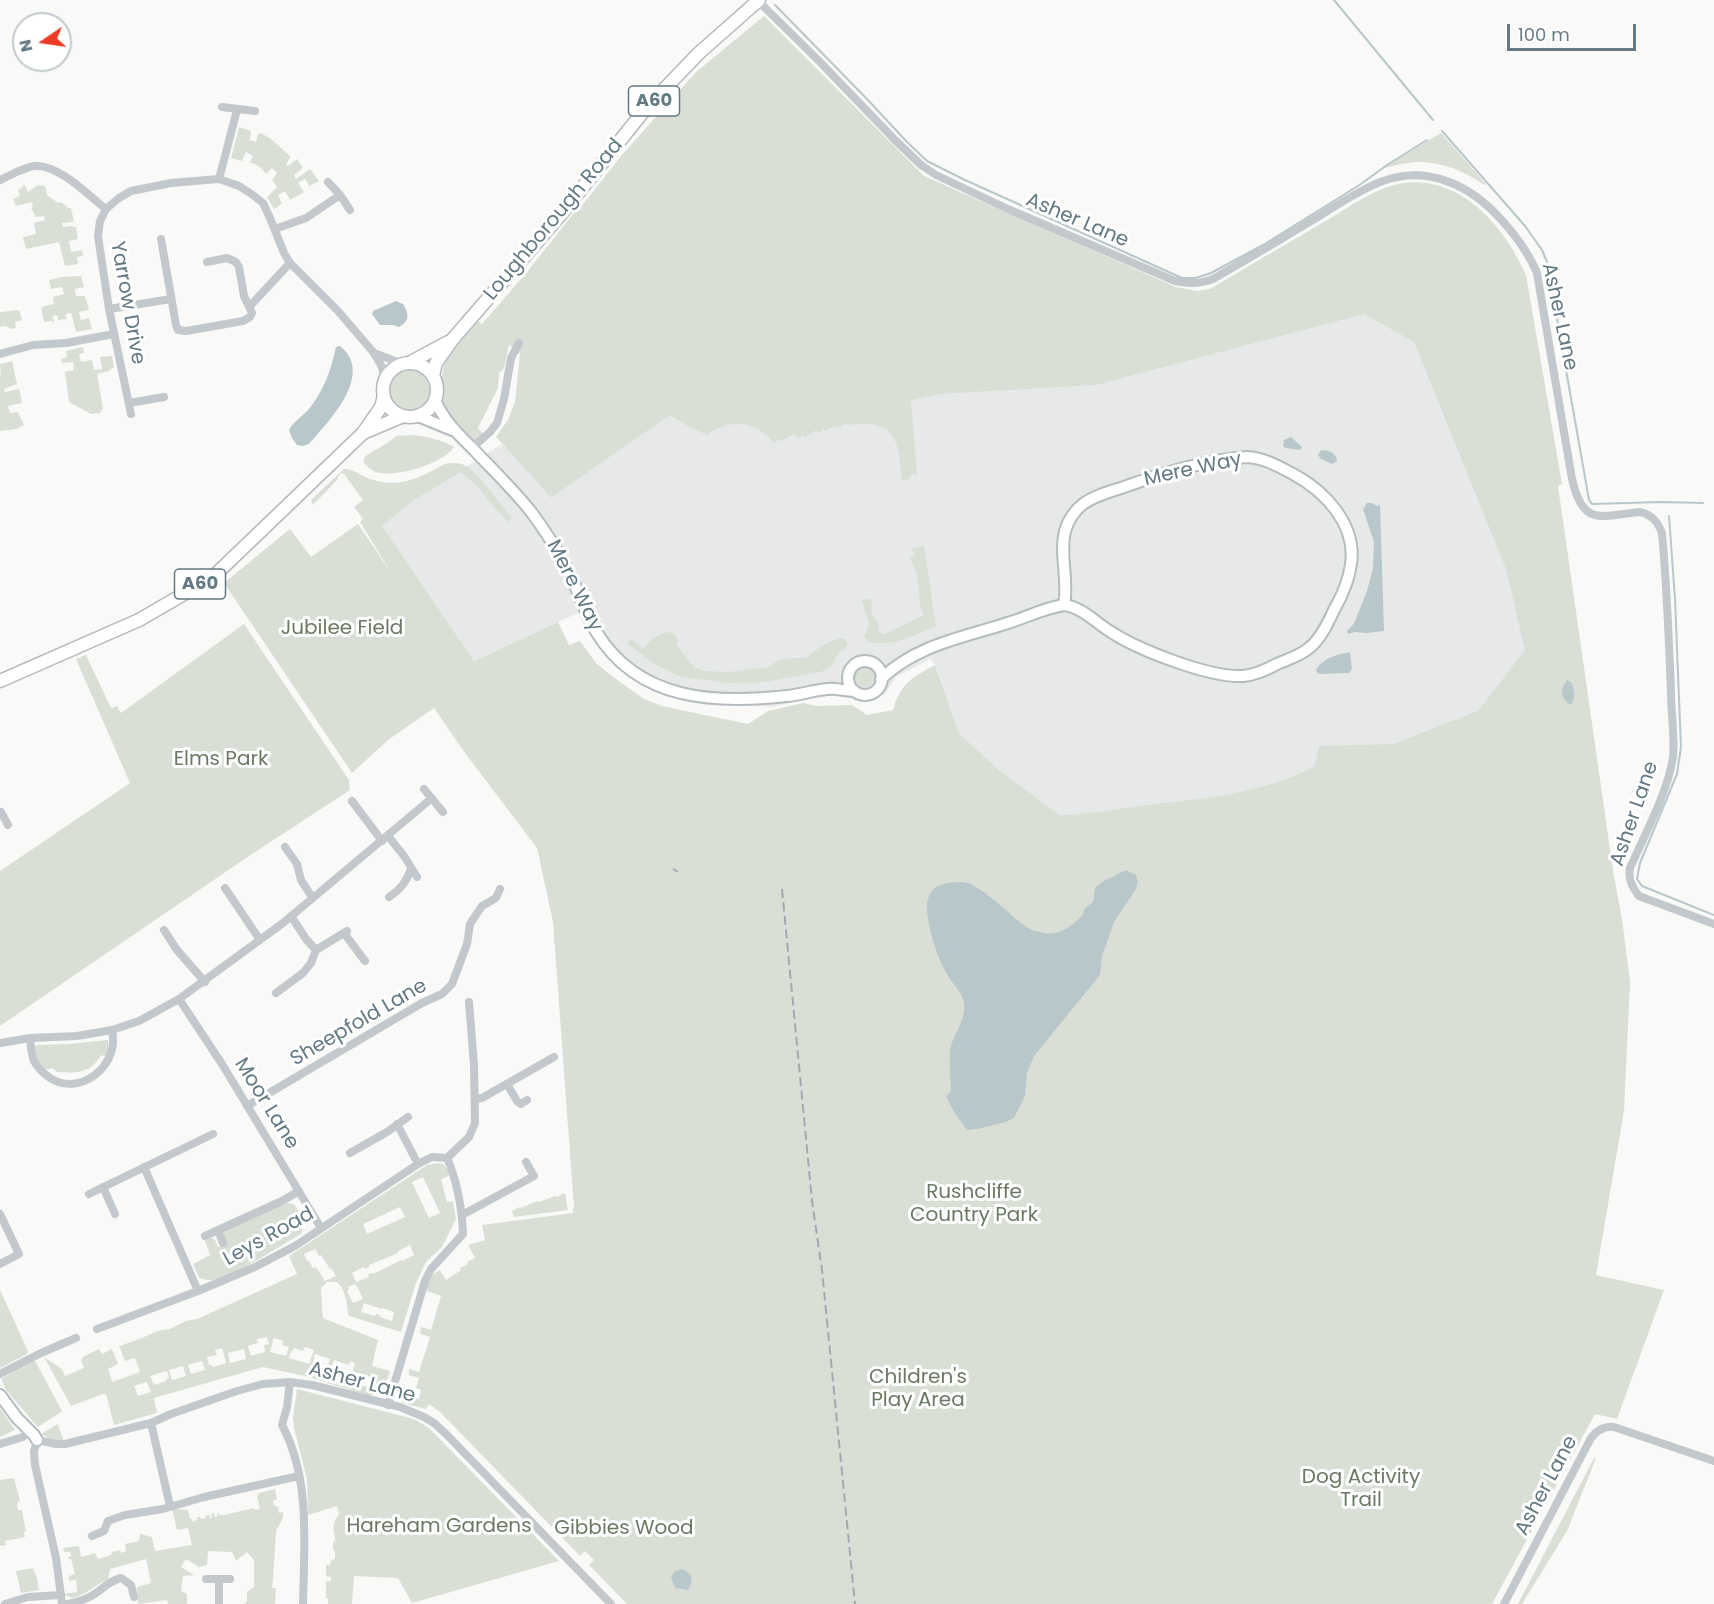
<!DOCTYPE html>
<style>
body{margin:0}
#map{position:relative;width:1714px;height:1604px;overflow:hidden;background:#f9f9f7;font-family:Poppins,sans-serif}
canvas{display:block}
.north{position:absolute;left:12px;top:12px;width:60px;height:60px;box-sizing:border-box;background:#fff;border:2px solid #c1c9cd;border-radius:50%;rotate:257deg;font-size:16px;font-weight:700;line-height:24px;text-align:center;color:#637983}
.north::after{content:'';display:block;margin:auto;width:21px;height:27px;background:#eb3b25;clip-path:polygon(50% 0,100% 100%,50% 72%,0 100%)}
.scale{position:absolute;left:1507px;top:24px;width:129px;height:27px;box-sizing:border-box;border:3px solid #637983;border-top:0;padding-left:8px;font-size:18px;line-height:21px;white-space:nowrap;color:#637983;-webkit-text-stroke:4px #fff;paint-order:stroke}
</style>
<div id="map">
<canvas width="1714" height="1604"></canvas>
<div class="north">N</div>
<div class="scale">100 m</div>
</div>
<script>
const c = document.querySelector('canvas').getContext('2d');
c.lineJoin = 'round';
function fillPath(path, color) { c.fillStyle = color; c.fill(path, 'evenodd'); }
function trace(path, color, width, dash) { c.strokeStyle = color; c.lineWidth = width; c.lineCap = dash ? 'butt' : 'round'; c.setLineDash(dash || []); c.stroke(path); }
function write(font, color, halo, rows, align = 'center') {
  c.font = font + ' Poppins,sans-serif'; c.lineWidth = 6; c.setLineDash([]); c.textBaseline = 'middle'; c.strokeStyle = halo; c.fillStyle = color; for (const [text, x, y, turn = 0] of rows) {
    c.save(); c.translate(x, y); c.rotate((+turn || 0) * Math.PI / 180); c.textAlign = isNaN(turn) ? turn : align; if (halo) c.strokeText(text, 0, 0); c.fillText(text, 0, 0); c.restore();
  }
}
fillPath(new Path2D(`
 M1365,298L1446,346L1536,669L1504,715L1356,765L1188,805L1126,814L1060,815L999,770L959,733L935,665L930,659L896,677L885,694L863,700L855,696L838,693L825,694L772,707L692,702L670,697L657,691L645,686L624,672L611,660L594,637L580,612L474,661L381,526L414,500L502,444L551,498L674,412Z`), '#e7e9e8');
fillPath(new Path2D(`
 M764,16L924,176L1176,287L1197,291L1210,289C1249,266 1289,242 1329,219C1349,207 1371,191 1394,185C1455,169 1505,225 1526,275L1562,484L1558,486L1614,877L1622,919L1630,982L1624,1111L1596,1275L1664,1290L1617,1419L1595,1414L1492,1604H627L589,1565L594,1560L585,1551L580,1556L440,1412L429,1404L426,1409L403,1403L402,1401L404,1395L419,1399L421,1390L416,1388L419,1378L409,1375V1369L419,1372L430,1337L420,1334L421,1327L431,1330L441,1296L424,1290L432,1275L440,1270L446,1280L461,1270L460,1268L468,1264L467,1262L475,1258L468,1245L485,1240L482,1225L573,1213V1208H574L553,922L537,848L465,753L434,708L388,740L352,773L224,583L290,529L311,557L358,524L392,574L360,522L363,519L354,507L363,500L344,474L341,473L338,477V479L313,505L311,500L344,469C353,468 361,476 370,479C401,489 418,478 445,464C451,463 458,462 464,465C478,472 501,505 512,518L508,522L490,503L480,489L461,472L414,500L382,526L474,661L558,622L569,645L580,641L596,663L613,677L644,699L662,706L748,724L768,711L803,703L816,706L852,705L867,715L893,710C901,683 911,678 935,665L959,733L999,770L1060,815C1089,814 1118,809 1147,805C1204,798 1264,794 1315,766L1319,746L1393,744L1478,711L1525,650L1506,569L1414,342L1364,314L1096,385L940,394L911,400L917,475L913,474L906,481L902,480C898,438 896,419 847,425L845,424L840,427L839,426L831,427L825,431L823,429L819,433L816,430L805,438L803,435L798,439L795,434H793L782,441L780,439L774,443C756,421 729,418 707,435L689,427L670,415L551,498L496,437L508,420L515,402L520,354L509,345L504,368L499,373L498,388L478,428L483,434L473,443L446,415L442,399L441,383L444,365L452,352L478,321L482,324L527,272L577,209L580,208L622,155L696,72Z
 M239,127L251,131L250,140L256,142L258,134L261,133L271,139L290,156V158L286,164L288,166L297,159L303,168L294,175L296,179L310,169L319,181L308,187L309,185L305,179L298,183L304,192L290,200L285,191L278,195L282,204L274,209L267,197L277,187L272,180L277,173L272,168L266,174C263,169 256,163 250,163L253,156L246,152L242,161L231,158Z
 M1441,133L1486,184L1484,185C1461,169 1435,159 1407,163C1399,164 1390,167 1383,168Z
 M24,184L28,192L38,185L45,186L47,195L58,203L61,202L68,208H71L74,222L62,223L63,227L71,226L76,227L78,239L69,241L71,252L82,250L83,256L77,257L78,264L65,266L59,242L26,249L23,237L36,234L34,223L45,220L44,216L36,217L31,208L33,206L32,202L16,206L13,199L20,196L18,190L22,188Z
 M81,276L84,287L75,289L76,296H85L89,310L79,312L81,320L89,318L92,329L76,332L71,313L66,314L67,324L66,319L59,320V323L57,315L53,316L54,324L52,321L44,322L41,307L54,304L53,297L64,294L62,287L51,289L49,280L62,277Z
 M19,310L22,320L15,322L16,328L11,329L6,326L0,327V312Z
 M83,347L84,353L79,354L81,362L92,360L94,370L102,369L100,357L112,356L114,367L109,371L97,374L103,409L100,413L91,414L69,402L65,372L74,370L73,362L62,363L61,359L67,357L66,351Z
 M12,361L17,384L4,389L5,392L19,389L22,403L8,406L10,413L18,412L24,425L17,429L0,431V376L1,375L0,364Z
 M390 390a20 20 0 1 1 40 0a20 20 0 1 1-40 0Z
 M411,435C422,435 445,441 454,447C444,463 398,477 380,473C373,472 369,468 364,463V458L367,455L389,442L396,436Z
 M924,546L936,626C913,636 894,647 868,642L864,636L869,624L862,600L871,599L872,606L871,613L878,622V630L883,635L924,615L920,606L917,575L910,558L915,555L911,548Z
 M244,624L349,780L350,790L249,856L0,1026V871L130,783L76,659L86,655L111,708L117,706L121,713Z
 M665,632L673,633L679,641L676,644L694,667L703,671L729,672L769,667L778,660L790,658H806C816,649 831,639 844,638L848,643L845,649L839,652L831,666L821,672L765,682L730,683L681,677L654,664L627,643L631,639L643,648L651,640Z
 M855 677a10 10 0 1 1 20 0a10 10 0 1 1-20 0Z
 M108,1040L109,1052L106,1057L101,1055C90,1074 78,1073 57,1072L53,1068L45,1070L36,1059L34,1049L36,1045L68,1044Z
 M437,1163L443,1164L448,1170L449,1176L441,1179L447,1202L453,1201L456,1219L442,1247L426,1262L416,1283L401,1332L349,1316C346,1304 347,1291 337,1282H327L321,1288L323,1318L378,1340L372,1366L390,1371C385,1386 385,1396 367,1395L305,1376L263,1367L154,1398L157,1413L114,1425L106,1394H103L71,1406L44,1357L62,1369L65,1376L84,1368L81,1360L83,1357L99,1349L102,1354L112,1349L118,1364L108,1369L112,1382L140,1372L135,1358L125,1361L119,1346L140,1339L157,1331L170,1329L186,1321L197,1319L297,1274L289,1256L427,1165ZM423,1177L440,1213L429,1218L412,1182ZM400,1207L405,1217L367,1234L363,1224ZM410,1245L414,1255L402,1261L401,1260L373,1274L372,1273L368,1274L369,1277L356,1282L352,1273L364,1267L365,1269L369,1267V1265L398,1253V1251ZM315,1249L319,1256L321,1255L330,1269H332L336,1276L325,1281L316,1267L313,1268L309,1261H307L304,1254ZM355,1284L356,1286H357L363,1299L353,1303L347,1291L349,1290L348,1287ZM364,1303L382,1309V1308L394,1312L392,1321L380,1317V1315L376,1314L375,1316L361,1312ZM267,1337L269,1344L264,1345L265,1352L251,1356L248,1346L258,1343L257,1339ZM274,1338L283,1341L282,1345L289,1347L286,1356L270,1352ZM305,1347L314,1350L309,1364L289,1358L291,1351H293L294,1348L303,1351ZM222,1348L226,1363L213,1367L212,1365H209L207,1357L217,1355L215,1350ZM244,1349L246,1359L230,1363L228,1353ZM315,1354L330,1359L327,1368L313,1363ZM334,1360L349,1365L350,1361L355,1363L351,1377L334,1372L335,1369L331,1368ZM202,1361L205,1370L191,1374L188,1365ZM183,1366L186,1376L172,1380L169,1370ZM167,1371L169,1378L166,1379V1381L154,1385L150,1376ZM353,1372L375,1378L373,1388L354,1383V1381L351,1380ZM147,1382L151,1392L138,1396L134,1386Z
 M565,1193L568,1210L514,1217L512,1211L520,1207L521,1208L537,1201L539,1202L555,1196L557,1197Z
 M287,1203L294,1204C300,1213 305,1223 301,1234C276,1248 245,1270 218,1279C211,1281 206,1280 199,1278L193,1264L210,1255L205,1240L212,1238L215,1240L218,1247L227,1243L223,1235L224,1231Z
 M0,1290L28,1351L27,1354L0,1368Z
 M34,1359L62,1411L38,1427L6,1390L1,1379Z
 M297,1389L414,1419L429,1428L559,1561L412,1603L398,1578L354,1576L352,1604H328V1599L326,1598V1581H331V1577L326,1576V1565H330L331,1560L335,1559V1552L333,1550V1542H335C335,1529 330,1526 339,1514L337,1506L308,1515L307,1479L294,1428L293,1418Z
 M0,1408L15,1430L0,1437Z
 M58,1424L64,1442L53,1440L41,1434Z
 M1594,1458H1596L1567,1531L1522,1604H1518Z
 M14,1478L20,1501L17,1503L18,1510H22L26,1531L24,1532L25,1537L5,1541L6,1545L0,1546V1480Z
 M275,1489L277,1500H273L274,1505L278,1507L279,1513L283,1512V1518L276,1531L273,1580L272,1588H276L275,1604H244L247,1601V1592L254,1587V1560L247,1552L236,1561L232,1552L208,1551L207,1565L199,1567L186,1559L181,1567L194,1575L183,1576L181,1591L187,1594V1604H168L167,1600L138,1604L137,1587L151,1583L146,1559L110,1569L108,1579C95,1585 86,1595 72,1598L63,1594L77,1592L76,1580L69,1581V1576L75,1574L71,1559H68V1557L71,1556L70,1552H64L63,1548L79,1546L81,1557L95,1553L98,1559L111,1555L112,1552L120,1550L121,1553L126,1551L125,1544L139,1541L140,1534L152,1537L155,1551L192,1545L188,1528L177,1530L172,1509L188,1510L190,1519H192L193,1522L197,1520V1517H200L201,1519L206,1518V1515H209L210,1518H212L211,1514L214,1513L215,1517L218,1516L217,1513H219V1515H224L254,1508L255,1510L260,1509L257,1497L259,1493Z
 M33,1568L37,1578L39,1590L21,1593L16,1571Z`), '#dadfd6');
fillPath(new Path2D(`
 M396,301L403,304C409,314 410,321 399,327L393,325H380L372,314L373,311Z
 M340,346C375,374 329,421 309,444L303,446L297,445L292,438L289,430C293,422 303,416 309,409C325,388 330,373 336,347Z
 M1291,437L1302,447L1300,450L1286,448L1283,446L1284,440Z
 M1321,450C1328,450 1337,453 1337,461L1332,464L1321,459L1318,455Z
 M1367,503H1372L1377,506L1380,505L1384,631L1367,633L1355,632L1348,634L1347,631L1352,626L1355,621L1367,591L1373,568L1374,542L1363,509Z
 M1350,652L1352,669L1349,673L1319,674L1316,671C1320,659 1338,654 1350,652Z
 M1567,680L1572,683C1574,691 1576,697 1571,705C1560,699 1560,690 1567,680Z
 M1126,870L1136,875L1138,882L1136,889L1114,922L1102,956L1100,975L1034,1056L1027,1073L1025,1096L1014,1118L1006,1122L977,1129L967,1130L954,1112L946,1096L951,1092C951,1081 948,1056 951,1046C955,1032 966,1019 964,1003C963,994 955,987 950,979C938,961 927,928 927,906C927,897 932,887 941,885C949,882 960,881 968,883C979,886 1006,910 1016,919C1022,923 1027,929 1035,931C1057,938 1068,929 1083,915L1084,909L1093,902L1095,888L1102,882Z
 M682,1569C693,1574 694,1580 688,1590L675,1588L671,1577L675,1571Z`), '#b8c7ca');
trace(new Path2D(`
 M1334,0L1433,120
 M775,5L866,98L907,142L927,161L965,180L1182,278H1196L1211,273L1263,245L1361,184L1387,165L1427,140
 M1442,131L1525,226L1542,250L1547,262L1589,500L1592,504L1661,502L1703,503
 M1669,516L1675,599L1681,747L1677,774L1640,863L1637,879L1642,886L1714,915`), '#b8c7ca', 2);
const secondary = new Path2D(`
 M435,400C444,421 458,434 474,450C493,470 515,491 532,513C548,535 563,558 574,583C581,600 587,617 597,633C639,701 715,704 787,696C800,695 814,690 827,689C836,688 845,691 854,691
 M418,416L452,430
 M1247,457C1264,458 1278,466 1293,474C1325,491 1357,525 1351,564C1349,580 1342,596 1334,610C1328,623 1320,640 1309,648C1300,656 1288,659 1277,664C1266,670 1255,675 1243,676C1210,678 1139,650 1111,632C1096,623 1082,607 1064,605C1069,580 1059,554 1065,531C1068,521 1074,511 1083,504C1094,496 1108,492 1121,488C1161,474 1204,460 1247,457Z
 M848 678a17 17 0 1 1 34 0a17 17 0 1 1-34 0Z
 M881,679C917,644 966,637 1011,622C1029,616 1045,608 1064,605
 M0,1395L17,1418L34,1435L37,1440`);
const primary = new Path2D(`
 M409,363L448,342
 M383 390a27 27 0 1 1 54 0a27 27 0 1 1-54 0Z
 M433,376L436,363L452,340L562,213L647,107L699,53L759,0
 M363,433L403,416
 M0,681L139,620L189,591L216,574L363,433L381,407L384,396`);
trace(secondary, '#b4bcc0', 14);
trace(primary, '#b3babe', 15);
trace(new Path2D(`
 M758,1L818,60L895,140L921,165L936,175L1008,209L1175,281C1189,284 1199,284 1213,279C1246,260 1278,241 1311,221C1333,208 1360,189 1383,181C1423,166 1463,182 1492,210C1510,228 1527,249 1537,273L1572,479C1583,527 1600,516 1640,512C1653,515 1658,523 1662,533C1667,587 1669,640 1671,693C1671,714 1675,736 1673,757C1668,792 1644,836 1630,868C1628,879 1632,887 1639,896L1714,924
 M222,107L255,111
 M219,179L237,110
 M0,180C11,175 24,167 35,166C58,164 88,195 106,209
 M328,182L340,195L350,210
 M275,229L306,218L340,195
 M161,239L176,325L178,330L186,331L243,321L250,317L252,313L244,296L239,267L236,262L227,258L207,262
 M250,306L290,263
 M109,309L171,299
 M374,353L403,364
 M0,354L33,345L66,343L114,334
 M129,403L164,397
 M131,414L109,309L98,236L100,221L106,209L119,198L131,191L171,183L219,179L239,186L253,195L263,203L270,218L284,253L290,263L338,311L374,353L382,367L385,382
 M472,448L490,432L497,423L504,399L511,358L519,343
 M424,789L443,812
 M352,801L382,841
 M1,812L8,825
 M388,836L404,856L417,877
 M285,847L297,864L301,880L312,897
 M225,888L260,940
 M389,897C401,889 406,882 411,869
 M291,916L306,939L316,950L347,931
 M164,930L177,950L205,982
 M344,933L365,961
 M276,993L303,973L311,963L316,950
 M179,999L222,1064L321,1228
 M30,1038C31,1046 31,1054 34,1061C38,1068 44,1074 50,1078C75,1094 106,1075 112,1049C114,1043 113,1036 112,1030
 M0,1043L30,1038L77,1036L112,1030L139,1021L179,999L283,923L432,798
 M507,1084L517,1101L521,1104L527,1100
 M475,1099L482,1098L554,1057
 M247,1106L422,1003L442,994L452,984L467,944L470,924L482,906L496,898L500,889
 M397,1124L418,1164
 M350,1153L387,1132L408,1117
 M447,1158L469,1137L475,1123L474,1065L469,1002
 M144,1167L198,1291
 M103,1187L115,1214
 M89,1194L213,1134
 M0,1214L19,1254L0,1264
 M462,1215L534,1176L526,1162
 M218,1230L223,1243
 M205,1236L282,1201L299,1191
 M97,1329L198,1291L255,1267L295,1246L418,1164L432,1157L447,1158
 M0,1374L41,1353L76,1338
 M290,1382L287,1407L282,1425C311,1479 304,1545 303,1604
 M388,1405L425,1281L431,1269L463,1234C462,1209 457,1181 447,1158
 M151,1423L170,1506
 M0,1444L23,1437L29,1431
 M92,1536L104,1531L108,1521L125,1515L163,1509L204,1497L299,1476
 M206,1579H230
 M5,1604L28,1597L61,1595
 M62,1604L56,1558L35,1465L34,1451L37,1440L56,1444H65L151,1423L171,1414L237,1391L263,1384L290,1382L312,1385L400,1407L424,1417L434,1423L447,1435L611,1604
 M68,1604C78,1602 88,1599 96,1593C106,1586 109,1581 121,1578L131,1585L134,1597
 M219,1604V1579
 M1504,1604L1591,1438C1597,1430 1604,1426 1614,1427L1714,1461`), '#c2c8cb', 8);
trace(secondary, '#fff', 10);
trace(primary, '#fff', 12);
trace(new Path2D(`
 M673,869L678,872
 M782,889L812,1201L822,1270L855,1604`), '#a1abaf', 2, [9, 4.5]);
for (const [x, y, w] of [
 [654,101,51],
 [200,584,51]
]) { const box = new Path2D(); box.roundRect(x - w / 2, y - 15, w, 30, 4.5); c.fillStyle = '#fff'; c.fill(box); trace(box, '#637983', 1.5); }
write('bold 18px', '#637983', null, [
 ["A60",654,101],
 ["A60",200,584]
]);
write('20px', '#637983', '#fff', [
 ["Loughborough Road",554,220,-50],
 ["Asher Lane",1077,221,23],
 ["Yarrow Drive",127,303,80],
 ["Asher Lane",1559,317,78],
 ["Mere Way",1193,470,-12],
 ["Mere Way",574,586,63],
 ["Asher Lane",1635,814,-71],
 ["Sheepfold Lane",359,1023,-30],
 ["Moor Lane",266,1104,58],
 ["Leys Road",269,1237,-29],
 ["Asher Lane",362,1383,15],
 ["Asher Lane",1547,1486,-62]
]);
write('20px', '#6a7a62', '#fff', [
 ["Jubilee Field",342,629],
 ["Elms Park",221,760],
 ["Rushcliffe",974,1193],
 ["Country Park",974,1216],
 ["Children's",918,1378],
 ["Play Area",918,1401],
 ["Dog Activity",1361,1478],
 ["Trail",1361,1501],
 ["Hareham Gardens",439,1527],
 ["Gibbies Wood",624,1529]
]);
</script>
